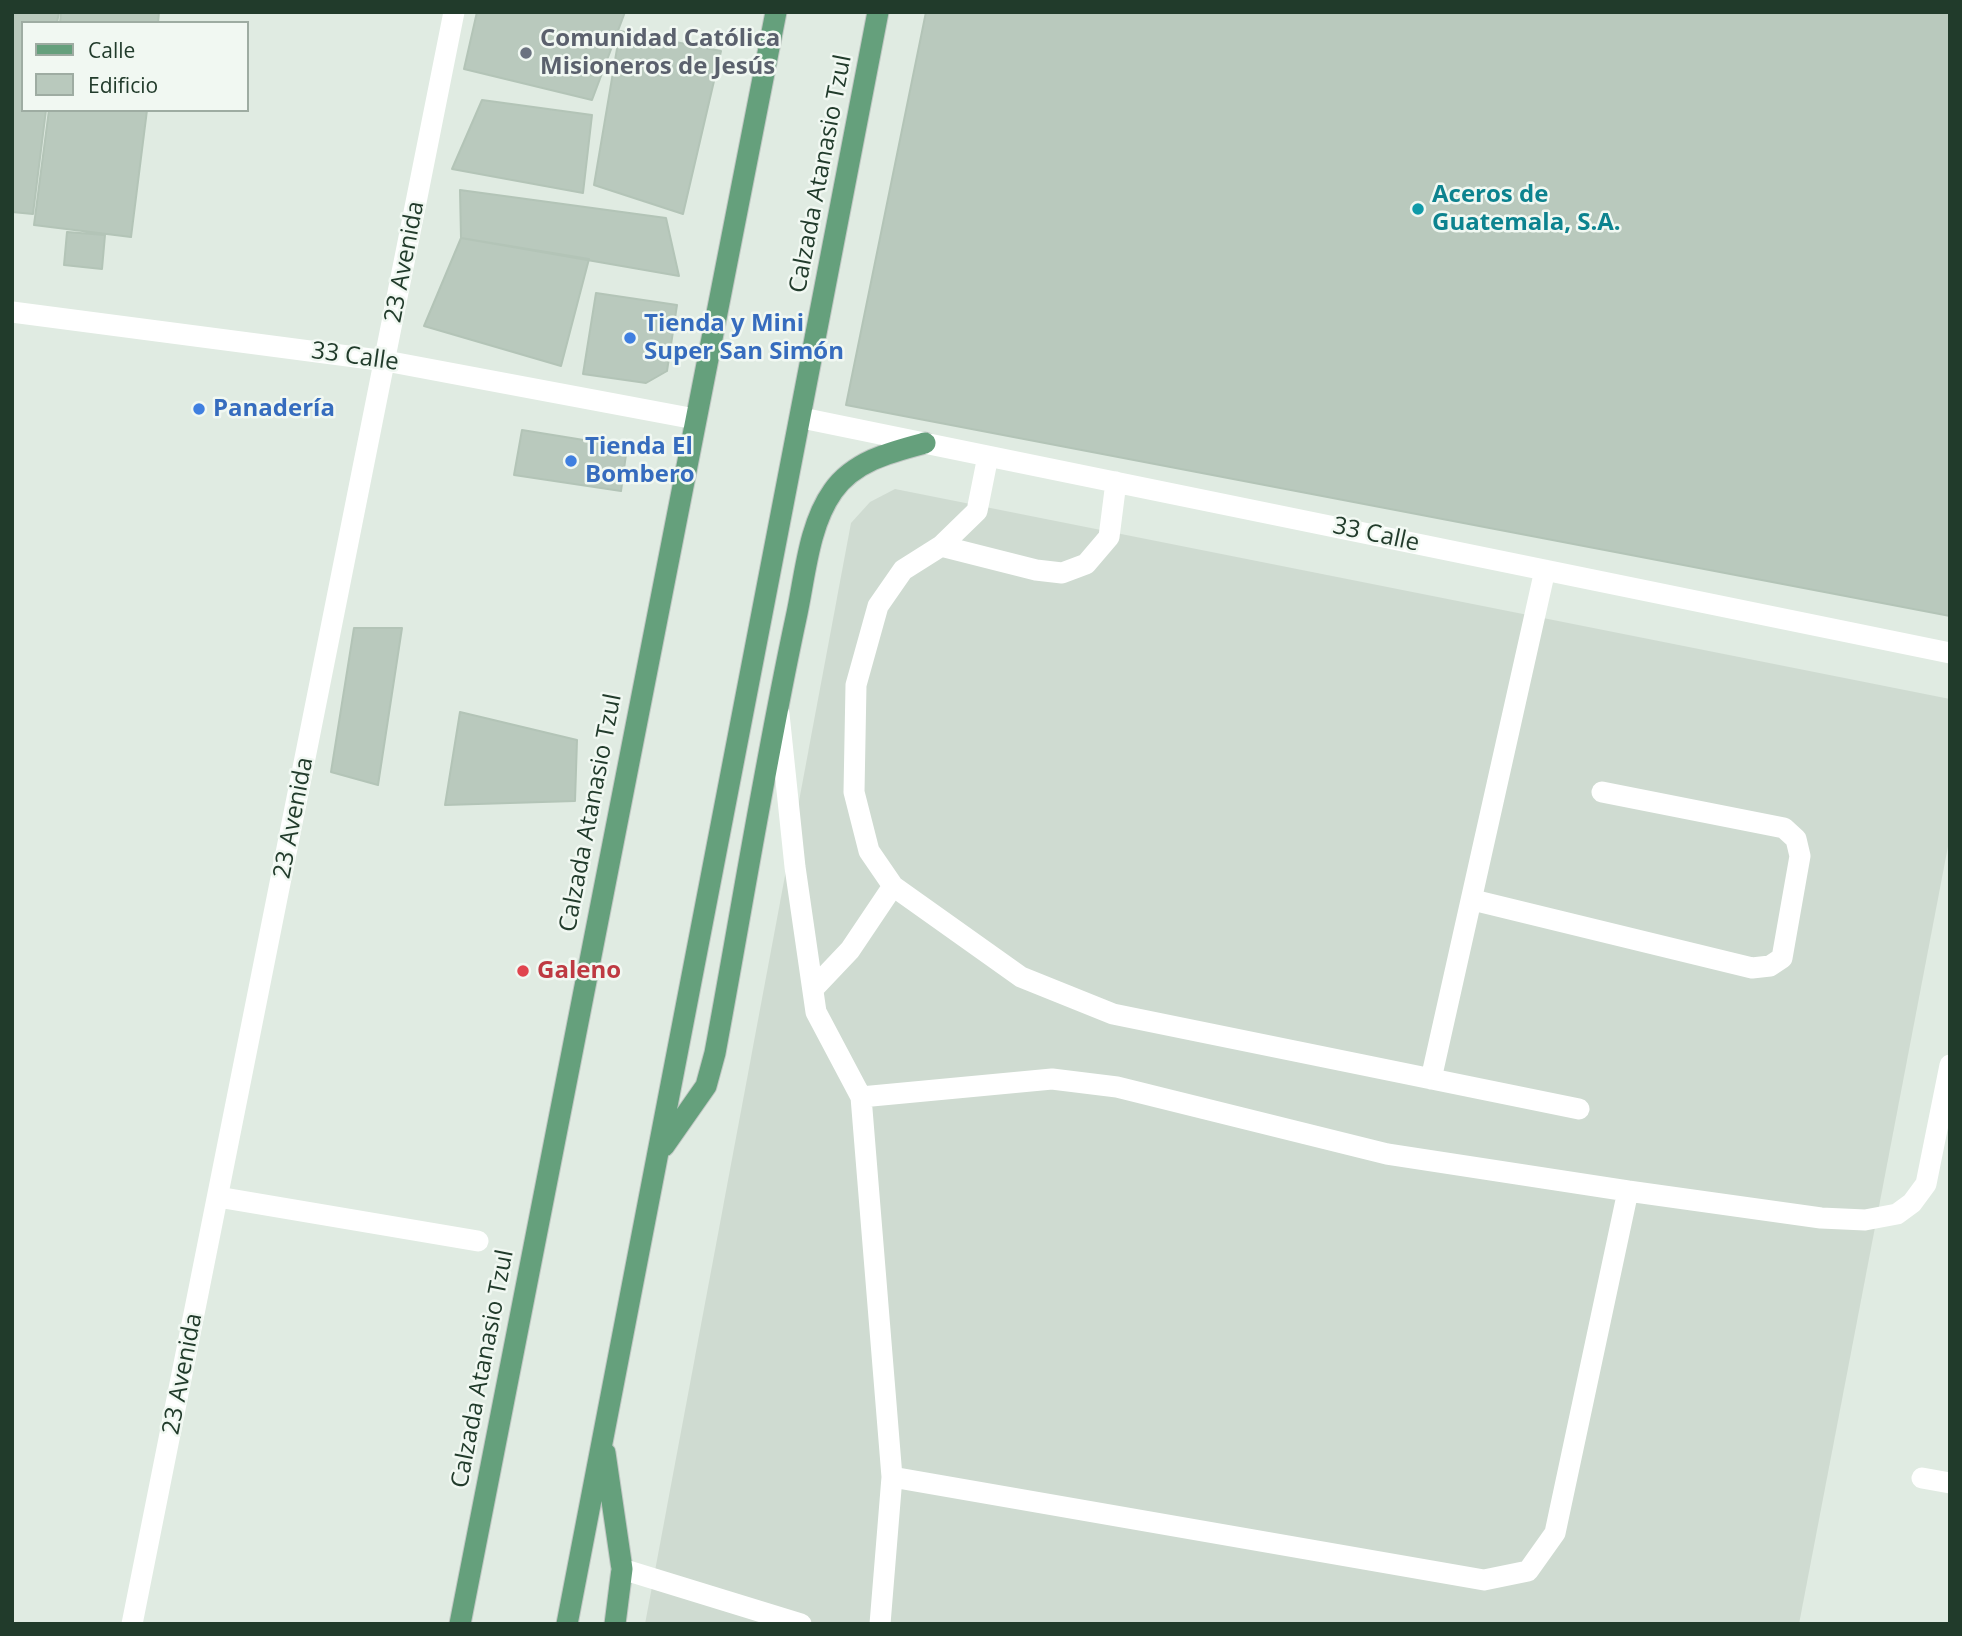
<!DOCTYPE html>
<meta charset="utf-8">
<style>
body{margin:0}
#map{position:relative;width:1962px;height:1636px;overflow:hidden;background:#e0ebe2;font-family:"Open Sans",sans-serif}
canvas{display:block}
.frame{position:absolute;inset:0;border:14px solid #213b2b;pointer-events:none}
.legend{position:absolute;left:21px;top:21px;width:228px;height:91px;box-sizing:border-box;background:#f1f8f2;border:2px solid #9eaca2;margin:0;padding:9px 12px;list-style:none;font-size:21px;color:#213b2b}
.legend li{display:flex;align-items:center;gap:14px;height:35px}
.legend b{width:35px;border:2px solid #9eaca2}
</style>
<div id="map">
<canvas width="1962" height="1636"></canvas>
<div class="frame"></div>
<ul class="legend">
<li><b style="height:9px;background:#65a07c"></b>Calle</li>
<li><b style="height:19px;background:#b9c9bd"></b>Edificio</li>
</ul>
</div>
<script>
const c = document.querySelector('canvas').getContext('2d');
c.lineJoin = 'round';
function fillPath(path, color) { c.fillStyle = color; c.fill(path, 'evenodd'); }
function trace(path, color, width, dash) { c.strokeStyle = color; c.lineWidth = width; c.lineCap = dash ? 'butt' : 'round'; c.setLineDash(dash || []); c.stroke(path); }
function write(font, color, halo, rows, align = 'center') {
  c.font = font + ' "Open Sans",sans-serif'; c.lineWidth = 5; c.setLineDash([]); c.textBaseline = 'middle'; c.strokeStyle = halo; c.fillStyle = color; for (const [text, x, y, turn = 0] of rows) {
    c.save(); c.translate(x, y); c.rotate((+turn || 0) * Math.PI / 180); c.textAlign = isNaN(turn) ? turn : align; if (halo) c.strokeText(text, 0, 0); c.fillText(text, 0, 0); c.restore();
  }
}
fillPath(new Path2D(`
 M895,489L1950,699V836L1799,1624H645L851,523L870,502Z`), '#cfdbd1');
const building = new Path2D(`
 M12,12H59L57,23H23V110H46L33,214L12,212Z
 M61,12H159L158,23H60Z
 M477,12H625L592,100L464,69Z
 M926,12H1950V616L846,405Z
 M620,31L721,51L683,214L594,185Z
 M482,100L592,115L583,193L452,169Z
 M49,110H147L131,237L34,225Z
 M460,190L666,218L679,276L461,238Z
 M67,232L105,235L102,269L64,265Z
 M461,238L589,259L561,366L424,326Z
 M596,293L677,305L667,371L646,383L583,374Z
 M522,430L627,447L621,491L514,475Z
 M354,628H402L378,785L331,772Z
 M460,712L577,740L575,801L445,805Z`);
fillPath(building, '#b9c9bd');
trace(building, '#b3c4b7', 2);
const major = new Path2D(`
 M664,1146L706,1086L715,1053C742,908 765,762 796,618C805,578 808,526 833,491C854,461 891,452 925,443
 M605,1453L622,1569L615,1624
 M460,1624L776,12
 M567,1624L878,12`);
trace(major, '#c1c8c4', 23);
trace(new Path2D(`
 M12,312L386,361L695,419
 M802,418L1950,653
 M988,456L977,511L941,546L903,570L878,606L856,685L854,792L869,851L893,886L1021,977L1113,1014L1579,1109
 M941,546L1036,570L1062,573L1086,564L1109,537L1116,482
 M779,714L795,867L816,1012L861,1097L892,1477L880,1624
 M1473,900L1752,968L1770,966L1782,958L1800,856L1796,839L1784,828L1602,792
 M813,989L850,950L893,886
 M1431,1079L1545,570
 M861,1097L1052,1079L1117,1087L1387,1154L1628,1191L1555,1533L1528,1571L1484,1580L892,1477
 M1628,1191L1821,1218L1865,1220L1897,1214L1912,1203L1926,1184L1950,1065
 M218,1197L478,1241
 M1922,1478L1950,1483
 M622,1569L801,1624
 M132,1624L454,12`), '#fff', 21);
trace(major, '#65a07c', 21);
for (const [x, y, r, color] of [
 [526,53,7,"#6b7280"],
 [1418,209,7,"#0f9aa8"],
 [630,338,7,"#3f7fe0"],
 [199,409,7,"#3f7fe0"],
 [571,461,7,"#3f7fe0"],
 [523,971,7,"#e0444e"]
]) { const dot = new Path2D(); dot.arc(x, y, r, 0, 2 * Math.PI); c.fillStyle = color; c.fill(dot); trace(dot, '#f1f8f2', 2.5); }
write('bold 24px', '#5b616d', '#f1f8f2', [
 ["Comunidad Católica",540,39],
 ["Misioneros de Jesús",540,67]
], 'left');
write('24px', '#213b2b', '#f1f8f2', [
 ["Calzada Atanasio Tzul",821,174,-79],
 ["23 Avenida",405,262,-79],
 ["33 Calle",355,357,8],
 ["33 Calle",1376,535,12],
 ["Calzada Atanasio Tzul",591,813,-79],
 ["23 Avenida",294,818,-79],
 ["Calzada Atanasio Tzul",483,1369,-79],
 ["23 Avenida",183,1374,-79]
]);
write('bold 24px', '#0d838f', '#f1f8f2', [
 ["Aceros de",1432,195],
 ["Guatemala, S.A.",1432,223]
], 'left');
write('bold 24px', '#366cbe', '#f1f8f2', [
 ["Tienda y Mini",644,324],
 ["Super San Simón",644,352],
 ["Panadería",213,409],
 ["Tienda El",585,447],
 ["Bombero",585,475]
], 'left');
write('bold 24px', '#be3a42', '#f1f8f2', [
 ["Galeno",537,971]
], 'left');
</script>
